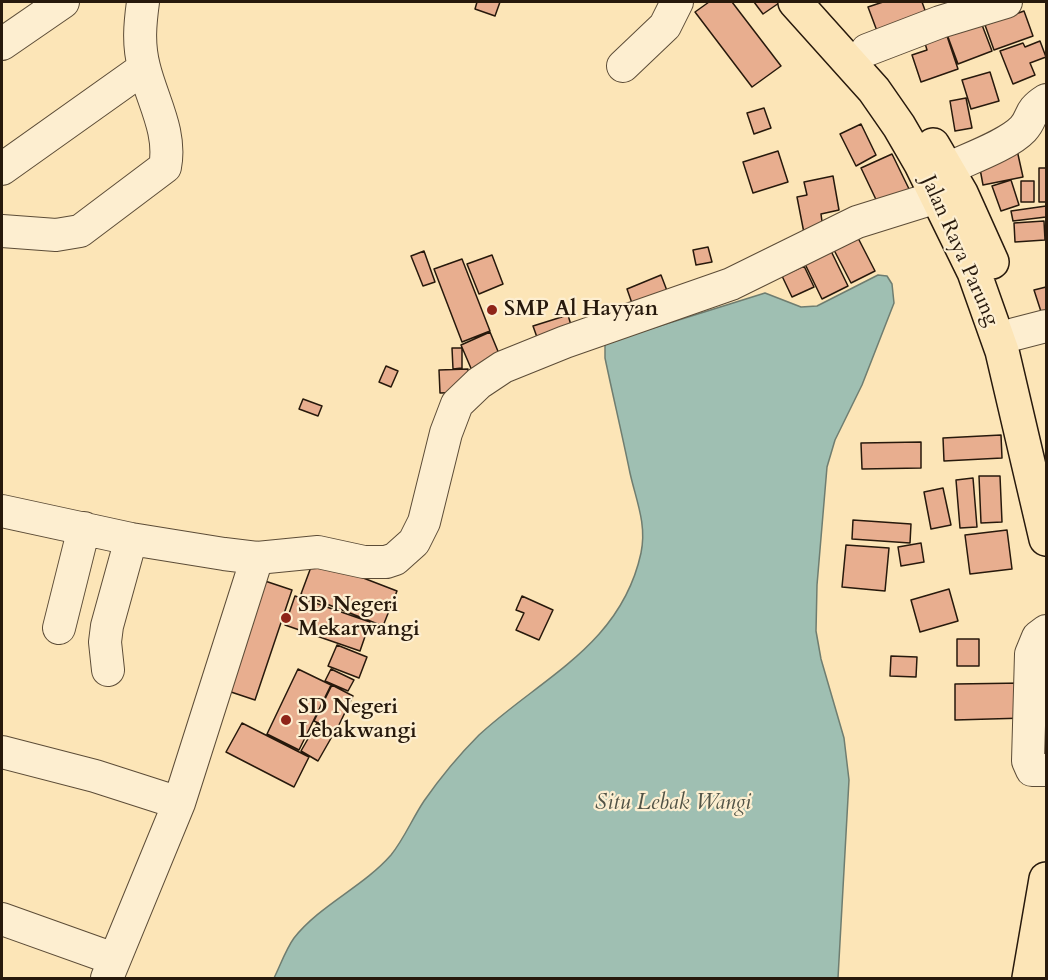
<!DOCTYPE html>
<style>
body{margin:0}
#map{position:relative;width:1048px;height:980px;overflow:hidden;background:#fce5b7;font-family:Cardo,serif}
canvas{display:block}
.frame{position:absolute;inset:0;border:3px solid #27190c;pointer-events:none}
</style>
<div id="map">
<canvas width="1048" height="980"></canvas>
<div class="frame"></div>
</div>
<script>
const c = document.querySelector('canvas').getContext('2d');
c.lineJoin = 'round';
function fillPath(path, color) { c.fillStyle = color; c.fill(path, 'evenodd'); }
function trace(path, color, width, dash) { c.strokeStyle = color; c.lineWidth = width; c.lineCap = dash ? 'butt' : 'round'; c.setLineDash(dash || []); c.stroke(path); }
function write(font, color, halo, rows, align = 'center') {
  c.font = font + ' Cardo,serif'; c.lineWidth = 4.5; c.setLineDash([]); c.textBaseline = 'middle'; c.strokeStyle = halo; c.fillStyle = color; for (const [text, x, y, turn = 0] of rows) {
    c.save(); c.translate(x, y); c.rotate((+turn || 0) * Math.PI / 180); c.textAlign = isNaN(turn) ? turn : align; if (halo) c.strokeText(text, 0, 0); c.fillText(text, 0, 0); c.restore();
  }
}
const water = new Path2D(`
 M878,275L887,276L892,284L894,303L862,385L835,440L827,467L817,585L816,631L821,659L844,738L849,780L838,978H274C280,966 286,949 294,938C320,905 363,887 391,855C404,839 412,819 424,801C440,778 459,755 479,735C542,677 621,645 641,553C647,524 636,500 630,473C622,434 613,396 605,358V343L765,293L801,307L817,306Z`);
fillPath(water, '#9fbfb2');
trace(water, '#6f7d70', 1.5);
const building = new Path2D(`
 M477,2H500L495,16L475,9Z
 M709,2H732L781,66L752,87L695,12Z
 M754,2H778L779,3L763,14Z
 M883,2H922L926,13L877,31L868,7Z
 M1024,11L1033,36L994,50L985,25Z
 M979,17L992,51L958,64L945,29Z
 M946,33L958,69L921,82L912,55L927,50L924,40Z
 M1040,41L1046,57L1030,63L1035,75L1013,84L1000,51L1023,43L1025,47Z
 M990,72L999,101L971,109L962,80Z
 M966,98L972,128L955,131L950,101Z
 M764,108L771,128L754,134L747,113Z
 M861,124L876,155L856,166L840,134Z
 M1017,150L1023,177L983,185L978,158Z
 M778,151L788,182L753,193L743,162Z
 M892,154L911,193L880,208L861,168Z
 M1039,168H1046V202H1039Z
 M833,176L839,210L821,214L823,229L804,233L797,197L807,195L804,182Z
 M1011,180L1019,205L1001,211L992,186Z
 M1021,181H1034V202H1021Z
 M1046,206V217L1013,221L1011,211Z
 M1044,221L1045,240L1015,242L1014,223Z
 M857,236L875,271L851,283L833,248Z
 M708,247L712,262L696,265L693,250Z
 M424,251L435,282L423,286L411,256Z
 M831,251L848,286L822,299L805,264Z
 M492,255L503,284L479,294L467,264Z
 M462,259L490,331L462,342L434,269Z
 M804,266L814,287L792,297L782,276Z
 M661,275L669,296L634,309L627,289Z
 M1046,287V324H1045L1034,290Z
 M568,315L573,332L539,343L533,326Z
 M490,332L502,361L473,373L461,345Z
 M452,348H462V368L453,369Z
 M386,366L398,371L391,387L379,382Z
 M468,369L469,392L440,393L439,370Z
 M303,399L322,406L318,416L299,409Z
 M1001,435L1002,458L944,461L943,438Z
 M921,442V468L862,469L861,443Z
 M979,476H1000L1002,522L981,523Z
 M973,478L977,527L960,528L956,480Z
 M943,488L951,525L931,529L924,492Z
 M853,520L911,524L910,543L852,539Z
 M1007,530L1012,569L970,574L965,535Z
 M921,543L924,562L901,566L898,547Z
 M846,545L889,548L885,591L842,587Z
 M314,559L397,591L383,626L301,594Z
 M259,579L292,590L255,700L222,689Z
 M949,589L958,621L920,632L911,600Z
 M295,596L370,622L360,651L285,625Z
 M522,596L553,610L539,640L516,630L524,613L516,610Z
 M957,639H979V666H957Z
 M337,645L367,657L359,678L328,666Z
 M891,656L917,657L916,677L890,676Z
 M298,669L331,685L299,750L267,734Z
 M331,669L354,680L348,691L325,681Z
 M1024,683L1025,718L955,720V684Z
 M332,685L353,696L336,731L314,721Z
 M242,723L309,757L294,787L226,752Z
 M317,723L334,733L318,761L301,751Z`);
fillPath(building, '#e8ae8f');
trace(building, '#27190c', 1.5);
const minor = new Path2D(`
 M2,44L63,2
 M867,50L940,22L1006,2
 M623,66L665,26L677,2
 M2,169L144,68
 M947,169C968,159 1008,145 1023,129C1034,117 1027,112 1046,100
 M2,231L56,235L80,231L165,167C172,132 152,100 144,67C138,44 140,24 143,2
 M1015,334L1046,326
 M2,511L131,539L224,554L257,558L318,552L364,562H386L395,559L414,542L424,522L446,433L457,404L479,383L503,367L565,342L731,284L857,222L937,197
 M59,628L84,528
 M1046,631L1038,637L1031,654L1028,761L1032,770H1046
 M108,670L105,642L107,626L131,539
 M2,752L95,776L179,803
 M2,919L114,959
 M107,978L179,803L257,558`);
const highway = new Path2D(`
 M795,2L874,90L899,126L921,164L974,272L1002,351L1046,539
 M933,145L961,193L992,262
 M1029,978L1046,879`);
trace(minor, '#5c4c37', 34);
trace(highway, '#27190c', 36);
trace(minor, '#fdeed0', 32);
trace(highway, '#fce5b7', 33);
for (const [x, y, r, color] of [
 [492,310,6,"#8f2418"],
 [286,618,6,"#8f2418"],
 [286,720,6,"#8f2418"]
]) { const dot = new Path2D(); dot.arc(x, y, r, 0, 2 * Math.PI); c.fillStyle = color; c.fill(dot); trace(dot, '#fdeed0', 2); }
write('21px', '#27190c', '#fdeed0', [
 ["Jalan Raya Parung",959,251,66]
]);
write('bold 21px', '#27190c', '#fdeed0', [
 ["SMP Al Hayyan",504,310],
 ["SD Negeri",298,606],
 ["Mekarwangi",298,630],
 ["SD Negeri",298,708],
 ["Lebakwangi",298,732]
], 'left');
write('italic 22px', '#515346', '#fdeed0', [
 ["Situ Lebak Wangi",673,804]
]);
</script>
